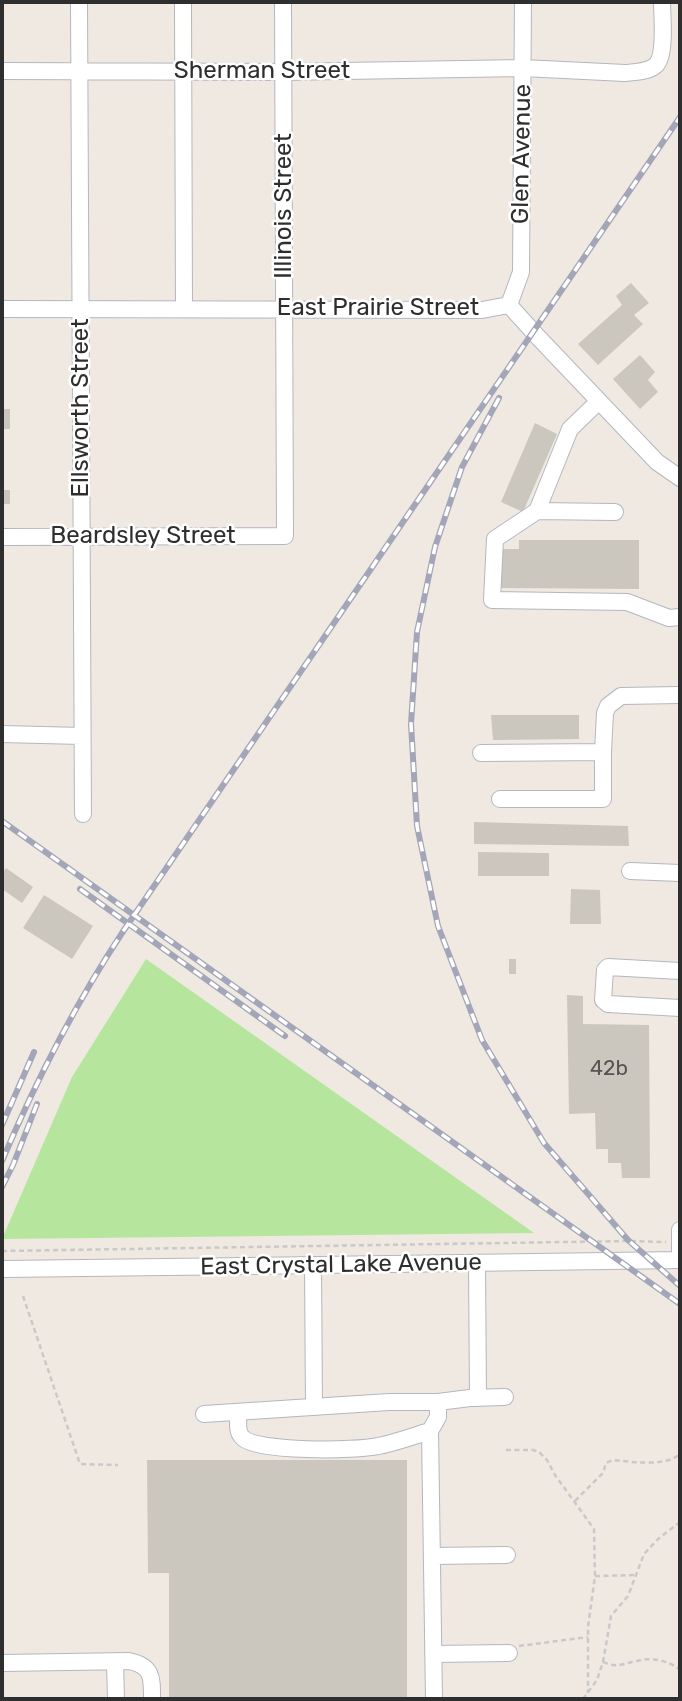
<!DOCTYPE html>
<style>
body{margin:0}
#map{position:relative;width:682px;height:1701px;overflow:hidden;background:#efe9e1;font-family:Rubik,sans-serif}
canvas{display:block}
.frame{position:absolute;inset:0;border:4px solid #2e2e2e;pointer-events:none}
</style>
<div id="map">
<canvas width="682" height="1701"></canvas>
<div class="frame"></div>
</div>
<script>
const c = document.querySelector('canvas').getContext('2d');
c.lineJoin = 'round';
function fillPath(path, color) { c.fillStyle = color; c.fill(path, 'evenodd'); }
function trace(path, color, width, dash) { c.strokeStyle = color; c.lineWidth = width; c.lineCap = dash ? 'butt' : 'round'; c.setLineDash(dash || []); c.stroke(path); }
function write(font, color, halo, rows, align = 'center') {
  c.font = font + ' Rubik,sans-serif'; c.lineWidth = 5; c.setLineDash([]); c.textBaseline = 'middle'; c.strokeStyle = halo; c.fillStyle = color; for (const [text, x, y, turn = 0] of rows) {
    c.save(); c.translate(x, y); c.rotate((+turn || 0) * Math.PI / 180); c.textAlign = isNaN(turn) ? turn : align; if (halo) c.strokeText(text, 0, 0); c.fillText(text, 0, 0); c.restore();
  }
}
fillPath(new Path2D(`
 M146,959L534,1233L2,1239L72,1077Z`), '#b6e59e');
fillPath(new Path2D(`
 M631,283L649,303L634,315L643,324L598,365L578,344L622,305L616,296Z
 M640,355L655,372L648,380L658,392L640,409L613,379Z
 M2,409H10V429H2Z
 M535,423L557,434L523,512L501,502Z
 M2,490H10V504H2Z
 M519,540H639V589L501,588V549H519Z
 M491,715H579V739L493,740Z
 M474,822L628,826L629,846L474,844Z
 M478,852L549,853V876H478Z
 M6,868L33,887L22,903L2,889V874Z
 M571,889L600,890L601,924H570Z
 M44,895L93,926L72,959L23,928Z
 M509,959H516V974H509Z
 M567,995L583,996V1024L649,1025L650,1178H622L621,1163H608V1149H596L595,1113L569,1114Z
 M147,1460H407V1699H169V1573H148Z`), '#cbc7bf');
const minor = new Path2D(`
 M79,2L83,814
 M183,2L184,309
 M2,71L283,72L523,68L625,73C635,72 650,72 657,64C666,52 662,16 662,2
 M509,305L521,272L523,2
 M509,305L537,336L657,462L680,478
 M2,309L482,310L509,305
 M599,401L570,429L537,511L495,539L492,600L627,602L669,618L680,617
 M537,511L615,512
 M2,537L285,536L283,2
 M2,734L82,736
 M481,753L603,752
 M500,799H603V752L605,713L608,706L621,696L680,695
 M630,871L680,873
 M680,971L608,967L605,970L603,1000L608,1004L680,1008
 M680,1260V1230
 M477,1264L478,1398
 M313,1265L314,1407
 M2,1269C228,1266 454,1264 680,1260
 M239,1412C238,1421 236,1432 243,1438C257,1452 356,1451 378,1446C395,1443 413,1436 430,1431
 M204,1414L389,1402H438
 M432,1556L507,1555
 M433,1654L509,1653
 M115,1662L116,1699
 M2,1663L129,1661C153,1666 152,1678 152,1699
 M434,1699L430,1431L438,1417V1402L470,1398L505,1397`);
trace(minor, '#b4b7c1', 18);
trace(new Path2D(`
 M2,1251L629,1241L666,1242
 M23,1296L80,1464L118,1465
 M506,1450H533L539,1452L547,1460L555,1475L594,1529L595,1576L588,1627V1693
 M575,1501L603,1473L606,1463L613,1460C632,1462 666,1467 680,1454
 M595,1576L636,1575
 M519,1646L588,1637
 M603,1662C606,1663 610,1665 614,1665C622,1666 629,1662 637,1661C652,1657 668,1660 680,1670
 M583,1699L597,1680L603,1662L611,1616L628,1596L644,1554L658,1539L680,1522`), '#c9c9c9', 2.5, [5, 3.5]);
trace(minor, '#fff', 16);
const rail = new Path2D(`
 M499,398L462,467L435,547L417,632L411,724L417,826L438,926L482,1040L544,1143L628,1240L680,1286
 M2,821L680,1304
 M80,889L285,1036
 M2,1125L34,1052
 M2,1161C35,1083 77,1001 124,930L680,117
 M2,1187L13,1165L37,1104`);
trace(rail, '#a3a6b8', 6);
trace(rail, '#fff', 3.5, [10]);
write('21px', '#555452', null, [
 ["42b",609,1069]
]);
write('24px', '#2e2e2e', '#fff', [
 ["Sherman Street",262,71],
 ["Glen Avenue",522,154,-89],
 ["Illinois Street",284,206,-90],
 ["East Prairie Street",378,308],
 ["Ellsworth Street",81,408,-90],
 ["Beardsley Street",143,536],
 ["East Crystal Lake Avenue",341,1265,-1]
]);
</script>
